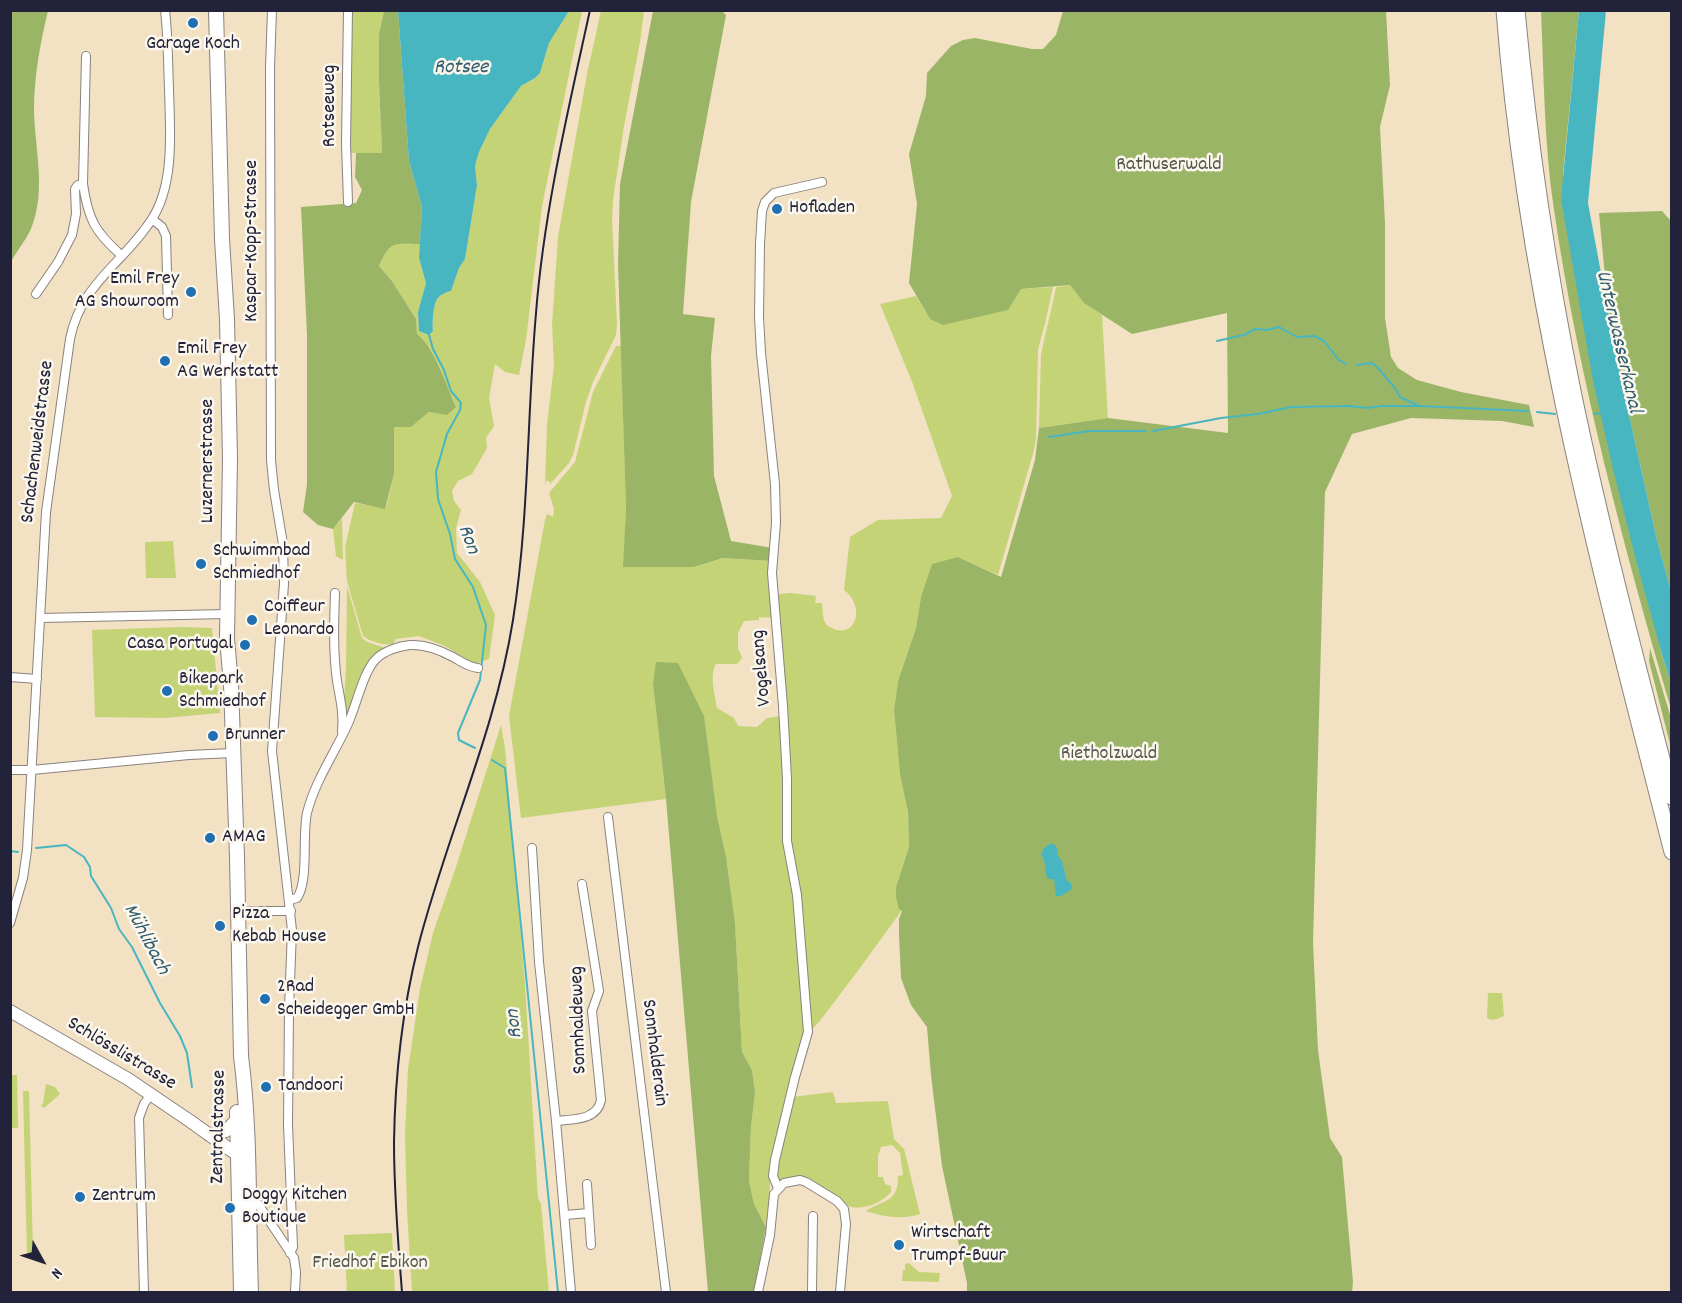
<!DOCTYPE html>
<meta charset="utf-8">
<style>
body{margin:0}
#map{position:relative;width:1682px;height:1303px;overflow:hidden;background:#f2e1c3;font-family:Dekko,sans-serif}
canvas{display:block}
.frame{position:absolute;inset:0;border:12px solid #22223b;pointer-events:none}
.north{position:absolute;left:12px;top:1231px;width:60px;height:60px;-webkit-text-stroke:4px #fbf7ec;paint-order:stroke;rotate:130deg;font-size:16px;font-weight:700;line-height:24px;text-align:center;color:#22223b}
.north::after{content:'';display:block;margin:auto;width:21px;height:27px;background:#22223b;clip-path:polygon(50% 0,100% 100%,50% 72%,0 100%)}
</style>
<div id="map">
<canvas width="1682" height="1303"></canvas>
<div class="frame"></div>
<div class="north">N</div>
</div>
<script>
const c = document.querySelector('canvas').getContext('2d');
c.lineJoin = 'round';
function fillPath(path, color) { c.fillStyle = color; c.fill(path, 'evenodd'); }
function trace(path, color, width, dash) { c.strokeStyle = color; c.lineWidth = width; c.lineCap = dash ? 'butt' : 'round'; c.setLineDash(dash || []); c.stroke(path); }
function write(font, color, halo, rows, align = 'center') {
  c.font = font + ' Dekko,sans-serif'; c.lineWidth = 5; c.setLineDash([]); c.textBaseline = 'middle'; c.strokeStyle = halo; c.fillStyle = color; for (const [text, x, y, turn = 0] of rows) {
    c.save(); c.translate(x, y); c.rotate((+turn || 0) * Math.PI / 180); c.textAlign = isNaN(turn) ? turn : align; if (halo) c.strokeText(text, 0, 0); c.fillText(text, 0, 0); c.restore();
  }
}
fillPath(new Path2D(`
 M351,11H384L379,34V82L382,153H349Z
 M569,11H582L542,206L526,340L519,375L505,372L495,364L489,398L494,426L486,438L487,448L472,474L458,481L452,491L454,501L461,510L456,528L457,553L480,582L495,615L489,659L474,664L445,646L419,636L395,639L394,644C385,646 371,642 363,636L347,581L345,547L355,503L386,508L394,474V427H411L429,412L447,415C446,406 447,396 446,387C443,369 431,345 417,334L416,319L392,281L379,266C391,240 393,244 420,244L419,258L426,283L418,312L419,331H433C432,324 433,306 437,299C440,295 446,292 451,291L459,268L465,259L477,185L475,166L479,152L490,129L521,86L535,78L540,73L549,43Z
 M601,11H644L640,42L624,126L613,200L612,218L617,324L616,335L593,382L586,402L573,455L569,463L550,484L549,481H546L545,486L547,425L554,365L552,325L558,237L587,74Z
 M1070,285L1084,303L1102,315L1108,418L1039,428L1041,355C1045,332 1052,310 1056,287Z
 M1053,287L1045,324L1038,349L1036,439L1034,450L998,575L958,557L921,597L916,628L898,681L894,710L900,775L908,812L909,847L896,887L902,910L857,972L819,1022L812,1029L791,862L777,598L780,594L790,593L816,596L815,603H822C823,609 822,617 825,622C827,626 828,626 832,628C856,640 866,606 844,590L850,537L878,520L941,518L952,496L913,384L880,304L916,296L930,319L1021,289Z
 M616,346H621L626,508L624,567H694L723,558L772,561L775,618L759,617V620L744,621L738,633V648L742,658L737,664H716C709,676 715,695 717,708L734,718L738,726L757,727L767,718L782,716L795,892L807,1024L772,1168C768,1188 771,1208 766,1227L754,1204L749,1181L751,1127L755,1093L752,1070L742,1052L735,923L726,856L717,816L653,684L666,799L521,818L509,716L545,520L547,514L553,517L554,509L549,493L575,462L593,392Z
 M342,518L343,560L336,556L333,529Z
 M173,541L176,578H146L145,542Z
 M347,586L362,638L367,642L386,648L378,653L347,722L344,702L346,669Z
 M180,627L212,628L220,713L164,718L95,717L92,630Z
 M501,725L505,748L525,985L538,1198L541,1204L549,1292H412L407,1210L405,1135L408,1069L420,989L433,933L455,870Z
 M1488,993H1502L1504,1016C1498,1018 1491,1023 1487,1017Z
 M11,1075H17L18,1128H11Z
 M46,1084L55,1087L60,1094L44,1108L41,1106L43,1103Z
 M23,1091H29L33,1254L27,1255Z
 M833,1092L836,1103L888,1101L894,1139L904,1149L920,1214C901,1220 884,1217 866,1211C882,1200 899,1203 898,1176L903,1175L900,1153L892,1145L881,1147L878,1156V1177H883L885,1184L891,1186V1192C882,1203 862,1211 848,1206L808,1180L779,1181L775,1174L792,1097Z
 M392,1233L395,1292H347L344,1235Z
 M909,1263L919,1272L940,1273L939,1282L902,1281L903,1270H905V1264Z`), '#c4d376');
fillPath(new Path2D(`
 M11,10L48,11C40,43 34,78 34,111C35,149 46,190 32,226C28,238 17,250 11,262Z
 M384,11H398L409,161L422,207L420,244C393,244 391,240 379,266L392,281L416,319L417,334C437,350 445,384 456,407L447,415L429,412L411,427H394V474L385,509L354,502L333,529L318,525L303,512L307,484V335L301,207L356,203L362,190L355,177L356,153H382L379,82V34Z
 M653,11H722L726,15L691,202L683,314L715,318L711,356L714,476L731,541L773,548L772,561L723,558L694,567H623L626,508L618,264L620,184Z
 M1063,11H1386L1390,85L1380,127L1385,223V318L1391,357L1398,368L1417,380L1461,392L1529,405L1534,427L1502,421L1411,418L1352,434L1325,492L1313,943L1318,1050L1330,1138L1342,1157L1353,1282L1352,1292H967V1283L942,1166L931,1075L927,1027L911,1005L901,978L899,935V919L902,911L899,909L896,897V887L909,847L908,812L900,775L894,710L898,681L916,628L921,597L932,564L958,557L1001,577L1035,460L1039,428L1108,418L1228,433L1227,313L1132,334L1084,303L1070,285L1021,289L1008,310L943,325L930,319L909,283L917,204L909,154L926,96L927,73L951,46L963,40L975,38L1032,49H1043L1056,35Z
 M1541,11H1579L1563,174L1661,651L1671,683V709C1623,545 1579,379 1554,210C1544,144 1544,77 1541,11Z
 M1662,211L1671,221V591L1657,540L1619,370L1608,307L1599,213Z
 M1650,648L1671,718V748L1649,661Z
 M656,662L678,663L704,716L717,816L726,856L735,923L742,1052L752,1070L755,1093L751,1127L749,1181L754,1204L766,1227L754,1292H708L666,799L653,684Z`), '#9bb567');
fillPath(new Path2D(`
 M398,11H569L549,43L540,73L535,78L521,86L490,129L479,152L475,166L477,185L465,259L459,268L451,291C446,292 440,295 437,299C433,306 432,324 433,331L429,335L419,331L418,312L426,283L419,258L422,207L409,161Z
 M1579,11H1606L1588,203L1619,370L1657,540L1671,591V683L1661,651L1636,560L1613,469L1593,381L1561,199Z
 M1050,844H1054L1057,848L1058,856L1062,861L1067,881L1071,883L1072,889L1061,896H1056L1054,879H1048C1043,871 1048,863 1041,855L1044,848Z`), '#48b6c1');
trace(new Path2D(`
 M429,335L433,349L444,370L451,391L461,403L460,410L447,434L436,472L438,499L450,534L455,559L473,587L486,625L480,680L458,733L459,740L475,748
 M1217,341L1244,335L1255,329L1267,330L1279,327L1297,337L1314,336L1324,341L1339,360L1346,364
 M1357,365L1372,363L1378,368L1395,388L1400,397L1417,405
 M1537,412L1555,414
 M1594,414L1603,413
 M1153,431L1221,418L1258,414L1291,407L1349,406L1367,408L1381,406H1420L1528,411
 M1049,437L1090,431H1146
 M492,760L505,768L558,1292
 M36,848L66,845L84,857L90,867L91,876L111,908L119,929L132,947L160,1003L180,1036L187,1053L192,1087
 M10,851L18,852`), '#48b6c1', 2);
const street = new Path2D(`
 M272,10L270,68L271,460L274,490L283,544L284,584L272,751L292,930L289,1008L288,1125L293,1247L290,1253
 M348,10L346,144L348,202
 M86,56L83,184C88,219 95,232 121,255
 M152,219L162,227L166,236L168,315
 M36,294L58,262L72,235L76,214L75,189L78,185L83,184
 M335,593C334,622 333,652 337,681C340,698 344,714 342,732
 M41,618L227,614
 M10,677L37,679
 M10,770H32L189,755L232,753
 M608,817L666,1292
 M532,848L539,962L556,1121L571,1292
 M289,900L297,898C309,881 302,835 307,813C315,781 334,754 347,726C356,707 363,672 376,659C384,651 399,646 410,645C424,644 440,650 453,657C462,662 468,667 478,668
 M238,911H291
 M10,923L23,878L27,850L46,512L70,339C81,283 124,263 152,219C175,183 170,130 169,89C168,63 168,36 165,10
 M556,1121C572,1119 597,1121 601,1100L592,1011L599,991L582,884
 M587,1184L591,1245
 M778,1188L773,1176L775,1160L795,1077L808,1032L797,895L787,841V779L783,706L772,573L776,523L775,484L761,353L759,317L760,244L762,211L765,202L774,193L822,182
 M250,1192L294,1258L296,1272L295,1292
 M565,1215L589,1213
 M144,1292L139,1118L144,1104L151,1094
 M758,1292L770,1235L774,1194L784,1183L800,1180L806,1182L837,1201L844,1209L846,1224L840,1292
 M812,1292L813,1216`);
const secondary = new Path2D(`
 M10,1011L128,1079L190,1121L232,1151L239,1154L247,1153
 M209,1135L226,1131L237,1119`);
const primary = new Path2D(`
 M216,10L222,239L227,319L230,459L227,638L231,685L237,857L241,1056C251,1134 248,1214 251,1292
 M237,1112L241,1292`);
const highway = new Path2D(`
 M1504,10C1526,297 1601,574 1672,852
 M1517,10C1529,140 1548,269 1574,396C1602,530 1637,663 1672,797`);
trace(street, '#8a827f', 10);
trace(secondary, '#8a827f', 14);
trace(primary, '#8a827f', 16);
trace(highway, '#8a827f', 17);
trace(street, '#fff', 8);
trace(secondary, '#fff', 12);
trace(primary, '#fff', 14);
trace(highway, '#fff', 15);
trace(new Path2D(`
 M402,1292C398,1243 394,1192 394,1142C395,1077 402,1011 418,947C446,837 495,733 513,620C529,519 527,416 536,313C544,211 568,111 590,10`), '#22223b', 2);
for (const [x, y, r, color] of [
 [193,23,6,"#1f6fb2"],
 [777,209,6,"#1f6fb2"],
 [191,292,6,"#1f6fb2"],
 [165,361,6,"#1f6fb2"],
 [201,564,6,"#1f6fb2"],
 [252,620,6,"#1f6fb2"],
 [245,645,6,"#1f6fb2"],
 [167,691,6,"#1f6fb2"],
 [213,736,6,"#1f6fb2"],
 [210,838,6,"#1f6fb2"],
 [220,926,6,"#1f6fb2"],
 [265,999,6,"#1f6fb2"],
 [266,1087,6,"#1f6fb2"],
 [80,1197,6,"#1f6fb2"],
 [230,1208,6,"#1f6fb2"],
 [899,1245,6,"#1f6fb2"]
]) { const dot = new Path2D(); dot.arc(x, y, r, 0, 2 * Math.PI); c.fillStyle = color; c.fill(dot); trace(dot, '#fbf7ec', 2); }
write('20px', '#22223b', '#fbf7ec', [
 ["Garage Koch",193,45,"center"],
 ["Hofladen",789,209],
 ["Emil Frey",179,280,"right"],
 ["AG Showroom",179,303,"right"],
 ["Emil Frey",177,350],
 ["AG Werkstatt",177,373],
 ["Schwimmbad",213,552],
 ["Schmiedhof",213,575],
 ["Coiffeur",264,608],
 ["Leonardo",264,631],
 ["Casa Portugal",233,645,"right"],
 ["Bikepark",179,680],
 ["Schmiedhof",179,703],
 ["Brunner",225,736],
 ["AMAG",222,838],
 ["Pizza",232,915],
 ["Kebab House",232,938],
 ["2Rad",277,988],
 ["Scheidegger GmbH",277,1011],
 ["Tandoori",278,1087],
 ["Doggy Kitchen",242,1196],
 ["Boutique",242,1219],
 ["Zentrum",92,1197],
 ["Wirtschaft",911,1234],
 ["Trumpf-Buur",911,1257]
], 'left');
write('20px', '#22223b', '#fbf7ec', [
 ["Rotseeweg",331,106,-90],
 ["Kaspar-Kopp-Strasse",253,241,-90],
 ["Schachenweidstrasse",39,442,-83],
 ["Luzernerstrasse",209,461,-90],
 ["Vogelsang",763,668,-95],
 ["Sonnhaldeweg",580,1020,-92],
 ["Sonnhalderain",653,1053,83],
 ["Schlösslistrasse",121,1055,31],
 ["Zentralstrasse",220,1127,-89]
]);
write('20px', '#53574d', '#fbf7ec', [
 ["Rathuserwald",1169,166],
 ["Rietholzwald",1109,755],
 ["Friedhof Ebikon",370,1264]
]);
write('italic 21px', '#315d71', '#fbf7ec', [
 ["Rotsee",461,69],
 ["Unterwasserkanal",1617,342,77],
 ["Ron",467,540,70],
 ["Mühlibach",145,940,62],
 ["Ron",516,1024,-96]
]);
</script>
